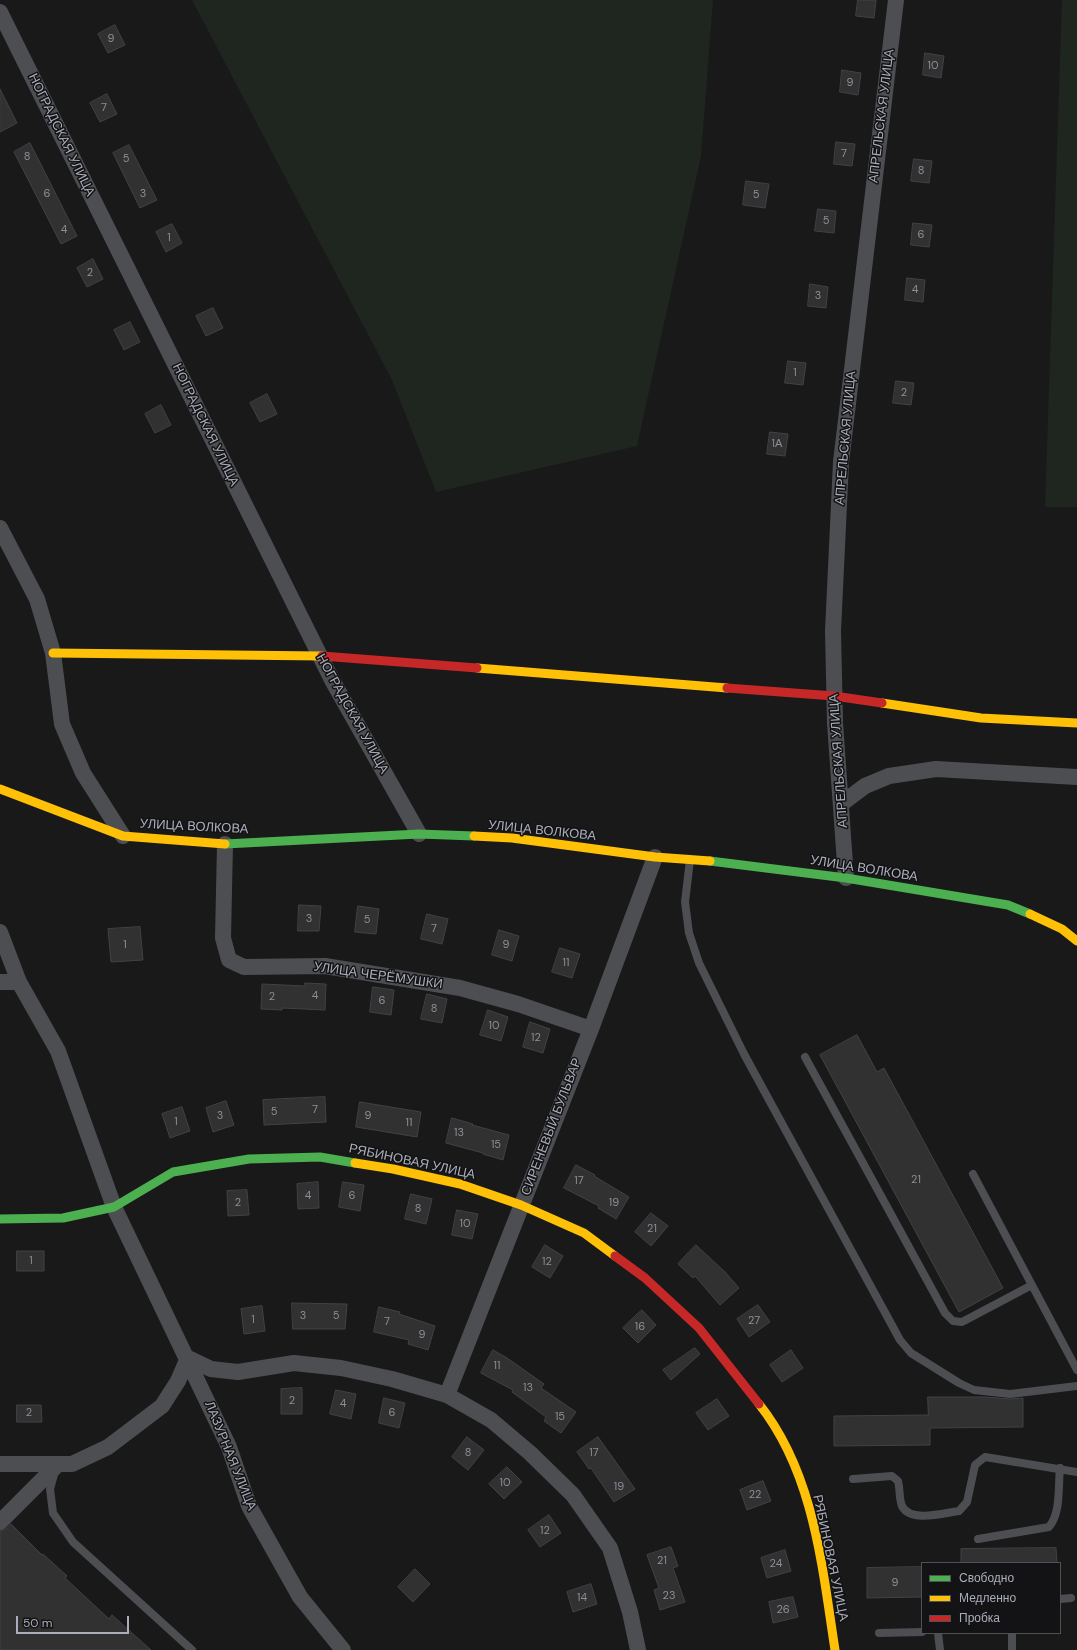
<!DOCTYPE html>
<meta charset="utf-8">
<style>
body{margin:0}
#map{position:relative;width:1077px;height:1650px;overflow:hidden;background:#191919;font-family:"DM Sans",sans-serif}
canvas{display:block}
.legend{position:absolute;left:921px;top:1562px;width:140px;height:72px;box-sizing:border-box;background:#131315;border:1px solid #4f5157;margin:0;padding:5px 7px;list-style:none;font-size:12px;color:#aaaeba}
.legend li{display:flex;align-items:center;gap:8px;height:20px}
.legend b{width:20px;border:1px solid #4f5157}
.scale{position:absolute;left:16px;top:1616px;width:113px;height:18px;box-sizing:border-box;border:2px solid #aaaeba;border-top:0;padding-left:5px;font-size:12px;line-height:14px;white-space:nowrap;color:#aaaeba;-webkit-text-stroke:3px #131315;paint-order:stroke}
</style>
<div id="map">
<canvas width="1077" height="1650"></canvas>
<ul class="legend">
<li><b style="height:5px;background:#4caf50"></b>Свободно</li>
<li><b style="height:5px;background:#ffc107"></b>Медленно</li>
<li><b style="height:5px;background:#c62828"></b>Пробка</li>
</ul>
<div class="scale">50 m</div>
</div>
<script>
const c = document.querySelector('canvas').getContext('2d');
c.lineJoin = 'round';
function fillPath(path, color) { c.fillStyle = color; c.fill(path, 'evenodd'); }
function trace(path, color, width, dash) { c.strokeStyle = color; c.lineWidth = width; c.lineCap = dash ? 'butt' : 'round'; c.setLineDash(dash || []); c.stroke(path); }
function write(font, color, halo, rows, align = 'center') {
  c.font = font + ' "DM Sans",sans-serif'; c.lineWidth = 3; c.setLineDash([]); c.textBaseline = 'middle'; c.strokeStyle = halo; c.fillStyle = color; for (const [text, x, y, turn = 0] of rows) {
    c.save(); c.translate(x, y); c.rotate((+turn || 0) * Math.PI / 180); c.textAlign = isNaN(turn) ? turn : align; if (halo) c.strokeText(text, 0, 0); c.fillText(text, 0, 0); c.restore();
  }
}
fillPath(new Path2D(`
 M192,0H713L701,156L637,446L436,492L392,380Z
 M1062,0H1077V507H1045Z`), '#1f2620');
const building = new Path2D(`
 M858,0H876L874,18L856,16Z
 M115,25L125,45L108,53L98,34Z
 M925,53L944,56L941,78L923,75Z
 M842,70L861,73L858,95L840,92Z
 M0,89L17,123L0,132Z
 M107,94L117,114L100,122L90,103Z
 M836,142L855,144L852,166L834,164Z
 M30,143L77,236L61,244L14,152Z
 M129,145L157,200L140,208L113,153Z
 M914,159L932,161L929,183L911,181Z
 M746,181L769,184L765,208L743,205Z
 M818,209L836,211L834,233L815,231Z
 M913,223L932,225L929,247L911,245Z
 M172,224L182,243L166,252L156,232Z
 M93,259L103,279L87,287L77,268Z
 M907,278L925,280L923,302L905,300Z
 M810,284L828,287L826,308L808,306Z
 M213,308L223,328L206,336L196,316Z
 M130,322L140,342L124,350L114,330Z
 M788,361L806,363L803,385L785,383Z
 M896,381L914,383L911,405L893,403Z
 M267,394L277,414L260,422L250,403Z
 M161,405L171,425L155,433L145,414Z
 M770,432L788,434L785,456L767,454Z
 M299,905L321,906L319,931H298Z
 M358,906L379,909L376,934L355,932Z
 M427,914L448,919L442,944L421,939Z
 M140,927L143,960L111,962L108,929Z
 M499,930L519,936L512,961L492,955Z
 M560,948L580,954L572,978L552,972Z
 M305,983L326,984L325,1010L282,1008V1010L261,1009L262,984L305,986Z
 M373,987L394,990L391,1015L370,1012Z
 M427,994L447,999L442,1023L421,1019Z
 M488,1010L508,1017L501,1041L480,1035Z
 M530,1022L550,1029L543,1053L523,1047Z
 M857,1035L877,1072L884,1068L1003,1288L959,1312L820,1055Z
 M325,1097L326,1122L264,1125L263,1100Z
 M226,1101L234,1125L213,1132L206,1108Z
 M360,1102L421,1112L417,1137L356,1127Z
 M182,1107L190,1131L170,1138L162,1114Z
 M452,1118L473,1124L472,1125L509,1135L503,1160L483,1154V1153L446,1143Z
 M576,1165L595,1175L594,1176L629,1197L616,1219L598,1208L599,1206L564,1188Z
 M318,1182L319,1208L298,1209L297,1184Z
 M343,1182L364,1185L360,1211L339,1207Z
 M247,1190L249,1215L228,1216L227,1191Z
 M411,1194L432,1199L426,1224L405,1219Z
 M457,1210L478,1214L472,1239L452,1235Z
 M651,1213L668,1226L651,1246L635,1232Z
 M545,1245L563,1256L550,1278L532,1267Z
 M696,1245L725,1272L739,1288L720,1305L695,1276L693,1278L678,1264Z
 M17,1251H44V1271H17Z
 M292,1303L347,1304L345,1329H293Z
 M758,1305L770,1322L749,1337L737,1319Z
 M262,1306L265,1331L244,1334L241,1309Z
 M379,1307L400,1312L399,1314L435,1326L428,1350L408,1344L409,1340L374,1332Z
 M642,1310L656,1325L638,1343L623,1328Z
 M695,1348L700,1354L671,1380L663,1370Z
 M493,1350L507,1358L544,1384L541,1388L576,1412L561,1433L544,1421L546,1417L512,1392L513,1390L481,1373Z
 M791,1350L803,1368L782,1382L770,1365Z
 M302,1388V1414H281V1389Z
 M336,1390L356,1394L351,1419L330,1414Z
 M928,1397H985L1010,1399L1023,1398V1427L930,1428V1445L834,1446V1416L928,1415Z
 M384,1398L405,1403L399,1428L379,1423Z
 M717,1399L729,1416L708,1430L696,1413Z
 M17,1405H41L42,1422H17Z
 M467,1437L484,1450L468,1470L452,1457Z
 M598,1437L635,1489L614,1502L591,1468L589,1469L577,1452Z
 M507,1467L522,1482L504,1499L489,1484Z
 M763,1481L771,1501L747,1510L740,1490Z
 M549,1515L561,1533L540,1547L528,1530Z
 M11,1524L42,1555L43,1554L67,1576L65,1578L109,1619L112,1615L151,1650H0V1531L6,1529Z
 M671,1547L678,1566L673,1568L685,1602L660,1610L654,1590L659,1588L647,1555Z
 M1056,1548L1057,1563H961V1549Z
 M785,1550L791,1571L767,1578L761,1558Z
 M922,1567V1597L867,1598V1568Z
 M415,1569L430,1584L413,1602L398,1587Z
 M591,1584L597,1604L573,1612L567,1592Z
 M793,1597L798,1617L773,1623L769,1602Z`);
fillPath(building, '#313131');
trace(building, '#414245', 1);
trace(new Path2D(`
 M690,860L685,902L689,933L699,963L744,1054L900,1340L911,1353L959,1383L974,1390L1010,1394L1077,1386
 M805,1057L945,1313L953,1321L962,1322L1032,1285
 M973,1174L1077,1370
 M55,1471L50,1489L53,1513L73,1542L192,1650
 M853,1479L892,1476L898,1481C900,1488 899,1499 902,1506C910,1523 944,1513 959,1511L967,1502L975,1465L985,1457L1077,1472
 M978,1539L1049,1527C1061,1513 1058,1487 1060,1468
 M1060,1599L1071,1598
 M879,1633L922,1632
 M938,1633L940,1650
 M1012,1633V1650`), '#4d4e52', 8);
trace(new Path2D(`
 M0,12L332,680L419,834
 M0,528L37,599L53,653L62,724L83,773L123,836
 M841,804L865,786L889,776L936,769L1077,777
 M225,844L223,938L229,960L244,967L325,966L460,988L518,1004L591,1029
 M846,878L835,723L833,631L841,462L896,0
 M0,932L19,982L58,1051L114,1207L229,1447L249,1506L300,1597L343,1650
 M0,982H19
 M188,1358L211,1369L238,1372L294,1363L341,1368L392,1379L447,1395L491,1420L530,1453L573,1495L610,1548L630,1612L638,1650
 M447,1395L591,1029L655,857
 M0,1464H72L108,1447L162,1406L178,1381L188,1358
 M0,1522L57,1465`), '#4d4e52', 16);
trace(new Path2D(`
 M225,844L419,834L474,836
 M710,861L846,878L1008,905L1030,914
 M0,1219L63,1218L114,1207L173,1172L249,1159L320,1157L355,1163`), '#4caf50', 9);
trace(new Path2D(`
 M53,653L322,656
 M477,668L727,688
 M882,703L981,718L1077,723
 M0,789L123,836L225,844
 M474,836L512,838L655,857L710,861
 M1030,914L1062,929L1077,941
 M355,1163L393,1169L460,1184L521,1205L584,1233L615,1256
 M759,1404C814,1473 822,1566 835,1650`), '#ffc107', 9);
trace(new Path2D(`
 M322,656L477,668
 M727,688L834,696L882,703
 M615,1256L645,1278L699,1328L759,1404`), '#c62828', 9);
write('11px', '#8c8f98', null, [
 ["9",111,39],
 ["10",933,66],
 ["9",850,83],
 ["7",104,108],
 ["7",844,154],
 ["8",27,157],
 ["5",126,159],
 ["8",921,171],
 ["6",47,194],
 ["3",143,194],
 ["5",756,195],
 ["5",826,221],
 ["4",64,230],
 ["6",921,235],
 ["1",169,238],
 ["2",90,273],
 ["4",915,290],
 ["3",818,296],
 ["1",795,373],
 ["2",904,393],
 ["1А",777,444],
 ["3",309,919],
 ["5",367,920],
 ["7",434,929],
 ["1",125,945],
 ["9",506,945],
 ["11",566,963],
 ["4",315,996],
 ["2",272,997],
 ["6",382,1001],
 ["8",434,1009],
 ["10",494,1026],
 ["12",536,1038],
 ["7",315,1110],
 ["5",274,1112],
 ["3",220,1116],
 ["9",368,1116],
 ["1",176,1122],
 ["11",409,1123],
 ["13",459,1133],
 ["15",496,1145],
 ["21",916,1180],
 ["17",579,1181],
 ["4",308,1196],
 ["6",352,1196],
 ["2",238,1203],
 ["19",614,1203],
 ["8",418,1209],
 ["10",465,1224],
 ["21",652,1229],
 ["1",31,1261],
 ["12",547,1262],
 ["3",303,1316],
 ["5",336,1316],
 ["1",253,1320],
 ["27",754,1321],
 ["7",387,1322],
 ["16",640,1327],
 ["9",422,1335],
 ["11",497,1366],
 ["13",528,1388],
 ["2",292,1401],
 ["4",343,1404],
 ["2",29,1413],
 ["6",392,1413],
 ["15",560,1417],
 ["8",468,1453],
 ["17",594,1453],
 ["10",505,1483],
 ["19",619,1487],
 ["22",755,1495],
 ["12",545,1531],
 ["21",662,1561],
 ["24",776,1564],
 ["9",895,1583],
 ["23",669,1596],
 ["14",582,1598],
 ["26",783,1610]
]);
write('13px', '#aaaeba', '#131315', [
 ["АПРЕЛЬСКАЯ УЛИЦА",882,116,-83],
 ["НОГРАДСКАЯ УЛИЦА",61,135,64],
 ["НОГРАДСКАЯ УЛИЦА",205,425,64],
 ["АПРЕЛЬСКАЯ УЛИЦА",846,438,-85],
 ["НОГРАДСКАЯ УЛИЦА",352,714,61],
 ["АПРЕЛЬСКАЯ УЛИЦА",839,761,-94],
 ["УЛИЦА ВОЛКОВА",194,827,3],
 ["УЛИЦА ВОЛКОВА",542,831,6],
 ["УЛИЦА ВОЛКОВА",864,869,9],
 ["УЛИЦА ЧЕРЁМУШКИ",378,976,8],
 ["СИРЕНЕВЫЙ БУЛЬВАР",552,1127,-69],
 ["РЯБИНОВАЯ УЛИЦА",412,1162,12],
 ["ЛАЗУРНАЯ УЛИЦА",230,1456,68],
 ["РЯБИНОВАЯ УЛИЦА",830,1558,78]
]);
</script>
